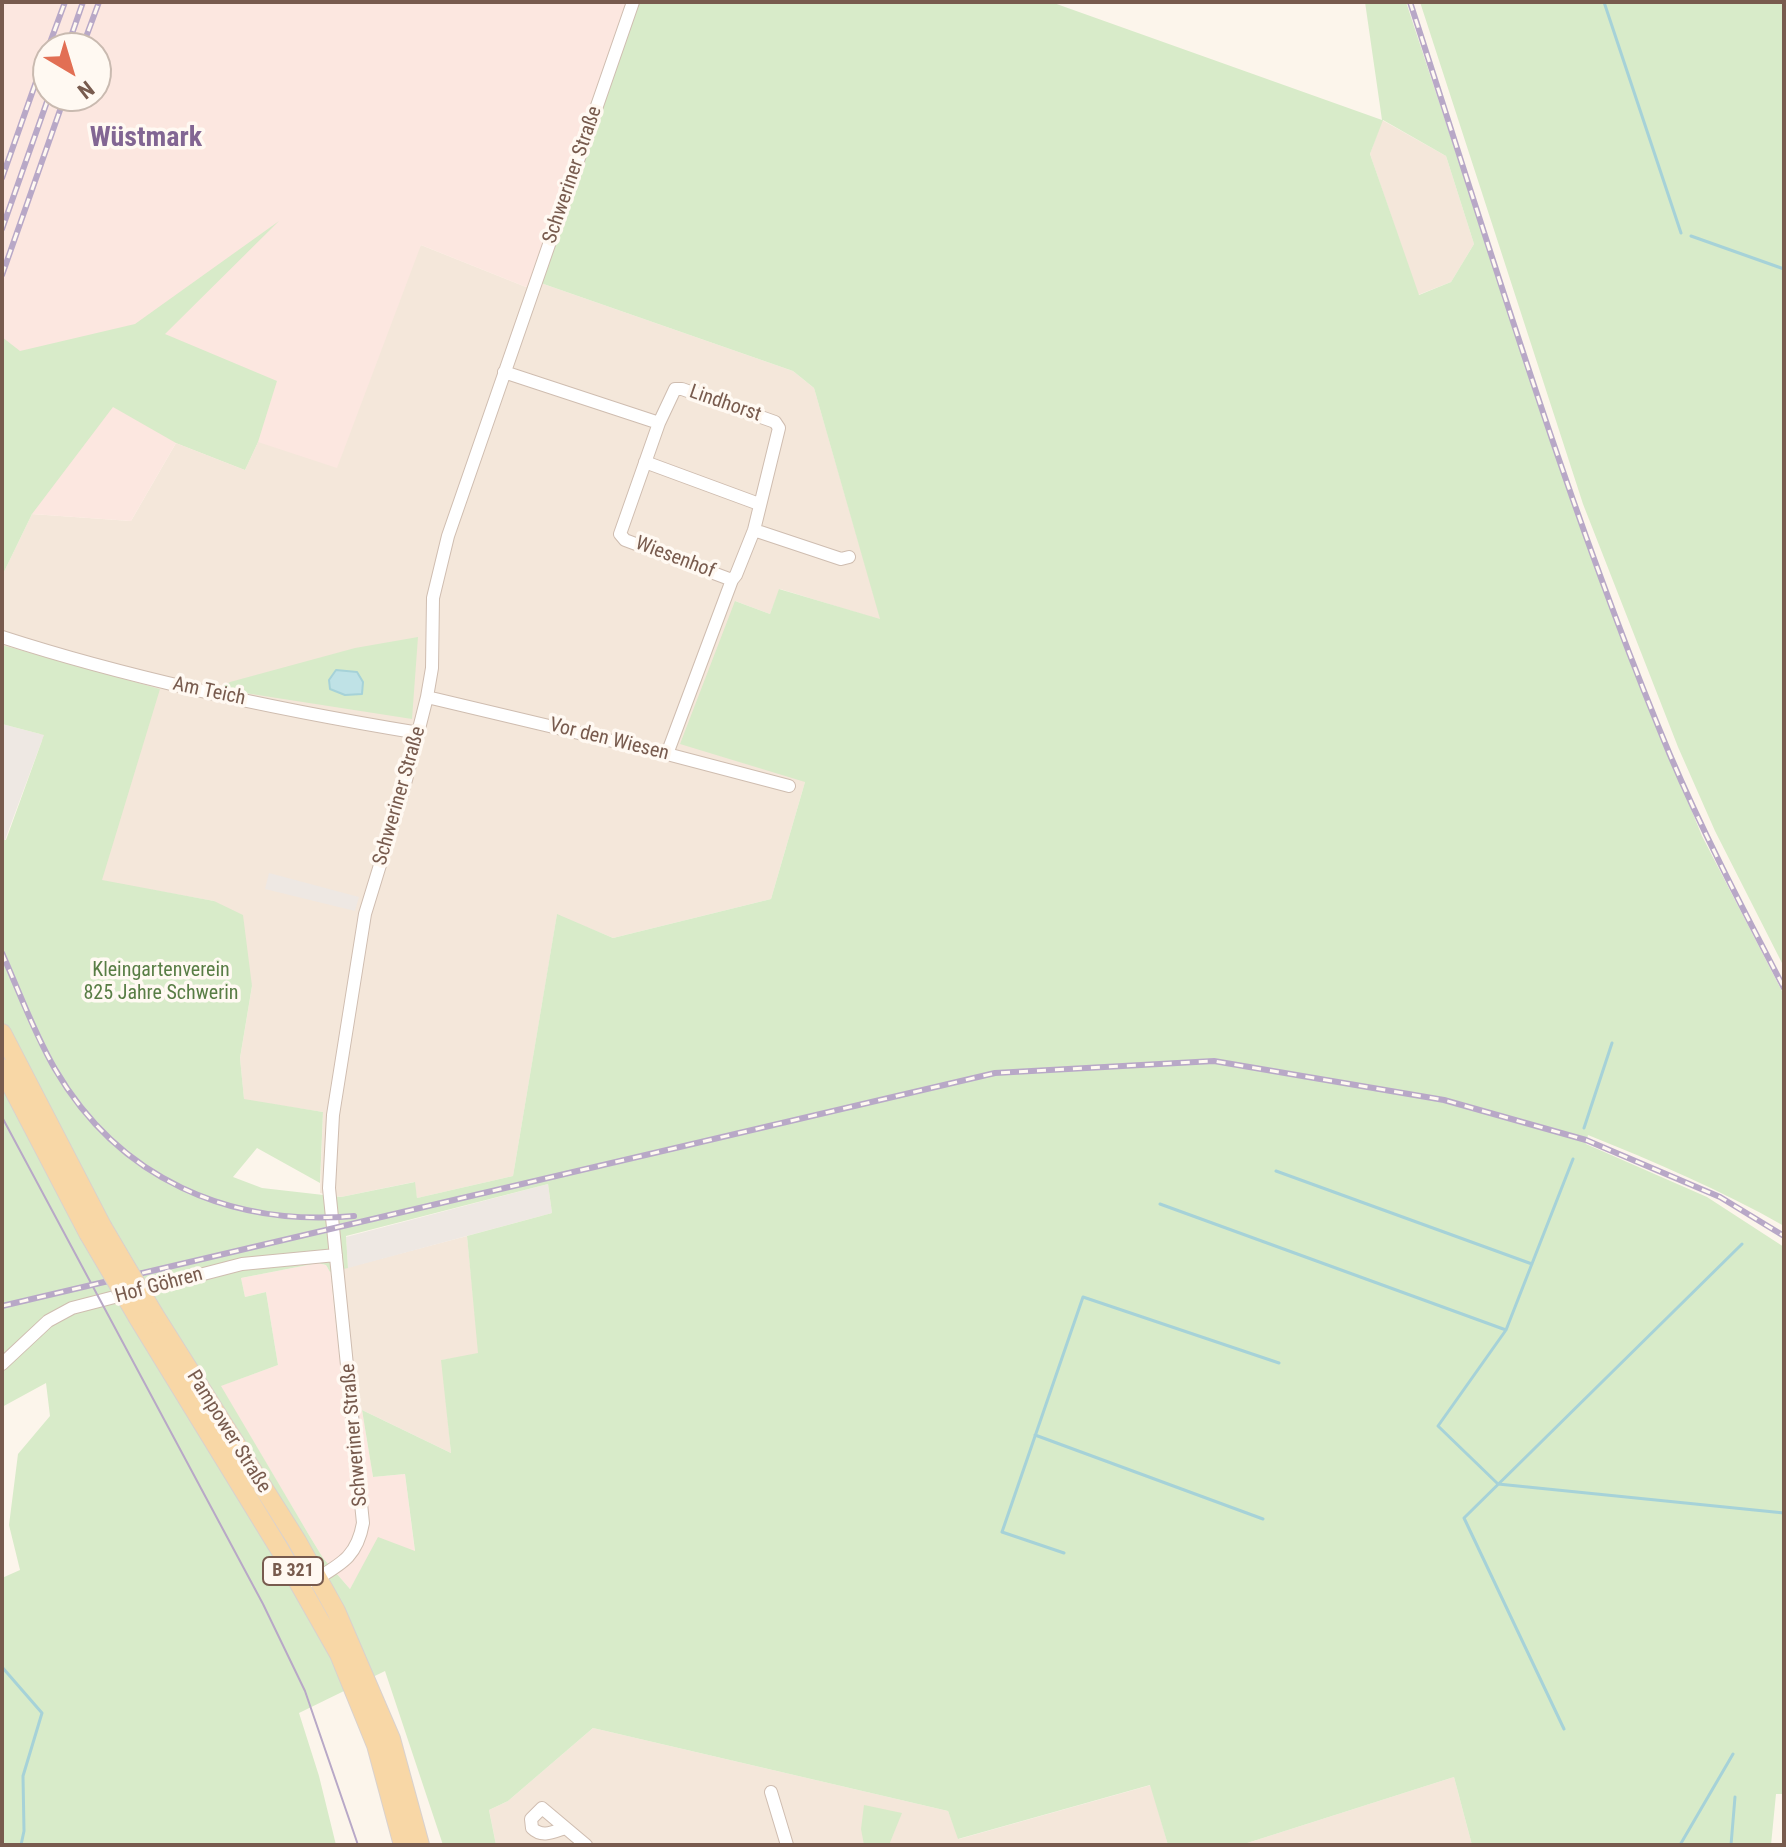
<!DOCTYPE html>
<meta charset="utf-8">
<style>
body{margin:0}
#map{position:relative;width:1786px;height:1847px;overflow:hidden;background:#fcf5eb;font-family:"Roboto Condensed",sans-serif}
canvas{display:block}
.frame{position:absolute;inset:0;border:4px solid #785b4e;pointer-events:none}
.north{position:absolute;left:32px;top:32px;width:80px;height:80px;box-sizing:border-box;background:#fff9f2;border:2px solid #c9bab0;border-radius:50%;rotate:142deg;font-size:22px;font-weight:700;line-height:32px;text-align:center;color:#785b4e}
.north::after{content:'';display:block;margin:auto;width:28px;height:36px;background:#e26f54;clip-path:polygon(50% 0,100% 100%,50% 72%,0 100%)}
</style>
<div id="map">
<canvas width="1786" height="1847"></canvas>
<div class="frame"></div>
<div class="north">N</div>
</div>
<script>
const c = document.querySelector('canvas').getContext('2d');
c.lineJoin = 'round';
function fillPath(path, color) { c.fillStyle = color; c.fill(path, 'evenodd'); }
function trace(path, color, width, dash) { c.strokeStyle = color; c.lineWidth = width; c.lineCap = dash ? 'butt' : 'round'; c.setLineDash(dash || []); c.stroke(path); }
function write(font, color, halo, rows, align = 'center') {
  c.font = font + ' "Roboto Condensed",sans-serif'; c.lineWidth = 7; c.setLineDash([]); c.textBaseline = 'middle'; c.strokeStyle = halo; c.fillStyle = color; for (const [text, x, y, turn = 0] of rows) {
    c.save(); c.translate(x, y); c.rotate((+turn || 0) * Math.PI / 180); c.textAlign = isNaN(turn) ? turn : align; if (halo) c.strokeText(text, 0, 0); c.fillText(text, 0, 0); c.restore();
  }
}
fillPath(new Path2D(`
 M1382,120L1446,156L1474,244L1451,282L1418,295L1370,154Z
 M421,245L526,287L535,281L793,371L814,388L881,620L780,589L770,614L735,601L805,782L771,899L613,938L557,915L513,1176L417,1198L414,1182L341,1197L320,1193L323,1112L244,1100L240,1058L252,986L214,901L102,881L2,645V576L32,514L131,521L176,443L245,470L258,442Z
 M467,1236L479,1354L442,1360L451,1453L362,1410L345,1409L330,1272Z
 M593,1728L948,1811L959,1839L1151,1785L1168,1845H496L489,1810L508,1801Z
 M1454,1777L1472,1845H1241Z`), '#f4e7da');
fillPath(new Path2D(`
 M2,2H633L535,281L526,287L421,245L337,468L258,442L245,470L176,443L131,521L32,514L2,500ZM48,48H96V96H48Z
 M318,1263L326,1265L330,1272L345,1408L362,1410L373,1477L405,1474L415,1552L363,1567L350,1589L323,1558L309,1535L220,1386L278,1365L266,1292L245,1297L241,1278Z`), '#fce7e0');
fillPath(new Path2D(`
 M2,724L44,735L5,840H2Z
 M269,873L359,897L355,911L265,889Z
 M548,1184L552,1213L348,1268L346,1237Z`), '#eee8e3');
fillPath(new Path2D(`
 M633,2H1051L1382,120L1365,2H1406L1573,507L1617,626L1702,836L1784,995V1226C1721,1190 1655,1162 1588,1135L1586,1144L1707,1197L1784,1247V1794H1776L1771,1845H1472L1454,1777L1241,1845H1168L1150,1785L958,1839L948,1811L593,1728L508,1801L489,1810L496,1845H443L385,1671L299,1713L319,1776L336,1845H2V1578L20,1570L9,1525L18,1454L50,1416L46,1383L2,1407V840H6L44,735L2,724V645L160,689L102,880L214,901L243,915L252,986L240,1058L244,1099L323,1112L320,1183L257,1148L233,1177L262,1188L341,1197L415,1182L417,1198L513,1176L557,914L613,938L771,899L805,782L680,744L735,601L770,614L779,589L880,619L814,388L793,371L535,281ZM1383,120L1446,156L1474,244L1451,282L1419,295L1370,154ZM548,1184L552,1213L467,1236L478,1353L441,1360L451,1453L362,1410L373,1477L405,1474L415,1551L378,1537L350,1589L323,1558L309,1535L221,1386L278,1365L266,1292L245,1297L241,1278L318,1263L326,1265L330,1272L348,1268L346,1236Z
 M1420,2H1784V967L1715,831L1678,747L1583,504Z
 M279,221L165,334L277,381L258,442L245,470L176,443L113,407L32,514L2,576V337L20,351L135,324Z
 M418,637L412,719L219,689L230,682L355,648Z
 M864,1805L902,1813L889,1845H864L861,1829Z`), '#d8ebc9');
const water = new Path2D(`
 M336,670L357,672L363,682L362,694L345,695L330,689L329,680Z`);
fillPath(water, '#bfe2e6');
trace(water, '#a6d2d8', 2);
trace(new Path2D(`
 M1604,2L1681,233
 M1691,236L1784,269
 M1584,1128L1612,1043
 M1573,1159L1506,1330L1438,1426L1498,1484L1784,1513
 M1276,1171L1532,1264
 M1160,1204L1506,1330
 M1035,1435L1263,1519
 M1064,1553L1002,1532L1083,1297L1279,1363
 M2,1667L42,1713L23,1776L24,1831L21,1845
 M1564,1729L1464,1518L1742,1244
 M1680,1845L1733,1754
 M1731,1845L1735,1797`), '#a6d2d8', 3);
const street = new Path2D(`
 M504,372L659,423
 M645,462L759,504
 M754,530L841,559L849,557
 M2,637C138,681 279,710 419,733
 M427,697L667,754L789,786
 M667,754L732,580L625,540L620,534L659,423L675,389H682L775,422L779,428L754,530L736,575L732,580
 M2,1364L48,1321L72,1308L242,1264L336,1255
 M313,1581C341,1564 357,1557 363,1523L329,1188L333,1115L365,914L406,780L427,697L432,668L433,598L448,536L633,2
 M771,1792L787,1845
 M565,1828C553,1832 542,1838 532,1828L531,1819L542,1808L586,1845`);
const primary = new Path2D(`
 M2,1033L102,1226
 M2,1068L88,1233
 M154,1314L297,1541L336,1611L391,1739L420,1845
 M138,1318L280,1550L339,1654L376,1745L403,1845`);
trace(street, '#cfbdb0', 14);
trace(primary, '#d9d1cd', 20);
trace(street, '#fff', 12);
trace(primary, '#f8d7a6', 18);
trace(new Path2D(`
 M2,1117L263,1604L305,1691L358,1845`), '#b8a8c7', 2);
const rail = new Path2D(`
 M1410,2C1492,254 1568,510 1670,755C1704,835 1744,911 1784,988
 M48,48L65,2
 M67,48L83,2
 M82,48L99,2
 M2,178L48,48
 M2,229L49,96
 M2,275L65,96
 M2,953C19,991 34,1033 55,1069C119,1179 230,1227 354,1216
 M2,1306L995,1073L1214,1061L1444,1100L1586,1140L1720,1197L1784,1236`);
trace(rail, '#b8a8c7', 6);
trace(rail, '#fff9f2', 3, [9]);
const primaryBridge = new Path2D(`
 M102,1226L154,1314
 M88,1233L138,1318`);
trace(primaryBridge, '#d9d1cd', 20, []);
trace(primaryBridge, '#f8d7a6', 18);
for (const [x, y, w] of [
 [293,1571,60]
]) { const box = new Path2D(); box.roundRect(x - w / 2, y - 14, w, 28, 6); c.fillStyle = '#fff9f2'; c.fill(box); trace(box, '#785b4e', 2); }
write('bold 18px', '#785b4e', null, [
 ["B 321",293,1571]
]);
write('20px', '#785b4e', '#fff9f2', [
 ["Schweriner Straße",573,175,-71],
 ["Lindhorst",725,404,19],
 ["Wiesenhof",675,558,21],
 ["Am Teich",209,692,12],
 ["Vor den Wiesen",609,740,14],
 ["Schweriner Straße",400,796,-74],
 ["Hof Göhren",159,1286,-15],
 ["Pampower Straße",228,1432,58],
 ["Schweriner Straße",355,1435,-95]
]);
write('20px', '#587d45', '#fff9f2', [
 ["Kleingartenverein",161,971],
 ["825 Jahre Schwerin",161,994]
]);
write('bold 28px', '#826693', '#fff9f2', [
 ["Wüstmark",146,139]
]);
</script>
